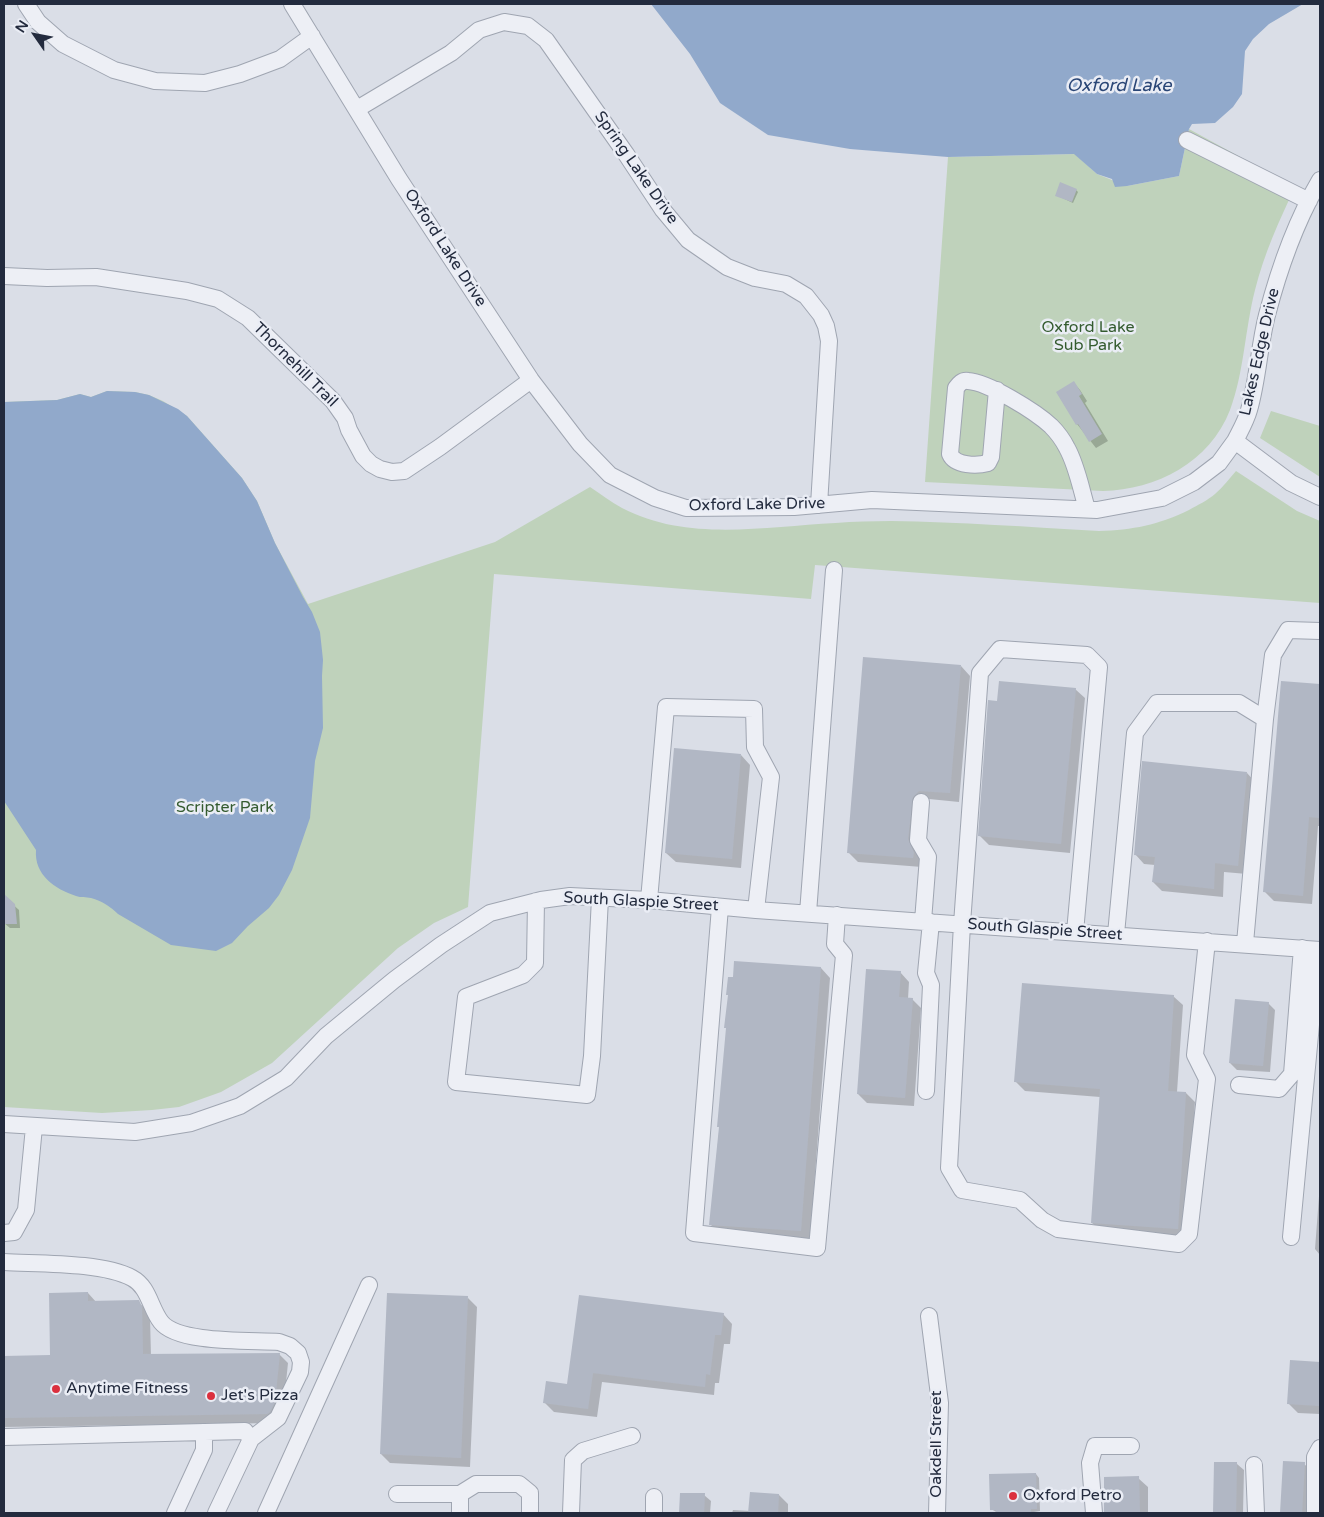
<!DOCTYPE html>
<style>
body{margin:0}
#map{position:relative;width:1324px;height:1517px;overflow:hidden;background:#dadee7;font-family:"Varela Round",sans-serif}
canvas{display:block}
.frame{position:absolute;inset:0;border:5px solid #232b3e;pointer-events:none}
.north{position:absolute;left:10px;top:10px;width:50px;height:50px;-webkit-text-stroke:4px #eaedf5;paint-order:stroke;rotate:303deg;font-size:14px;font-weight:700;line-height:20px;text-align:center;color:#232b3e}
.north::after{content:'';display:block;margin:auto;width:18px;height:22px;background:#232b3e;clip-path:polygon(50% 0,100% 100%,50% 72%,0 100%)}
</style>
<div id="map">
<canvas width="1324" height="1517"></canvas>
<div class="frame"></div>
<div class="north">N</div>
</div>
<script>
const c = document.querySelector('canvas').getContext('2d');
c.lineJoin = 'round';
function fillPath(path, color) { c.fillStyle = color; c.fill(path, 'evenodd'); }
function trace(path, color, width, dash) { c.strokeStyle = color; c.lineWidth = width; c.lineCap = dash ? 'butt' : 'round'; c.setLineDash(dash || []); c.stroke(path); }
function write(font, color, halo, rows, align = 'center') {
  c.font = font + ' "Varela Round",sans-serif'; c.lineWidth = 5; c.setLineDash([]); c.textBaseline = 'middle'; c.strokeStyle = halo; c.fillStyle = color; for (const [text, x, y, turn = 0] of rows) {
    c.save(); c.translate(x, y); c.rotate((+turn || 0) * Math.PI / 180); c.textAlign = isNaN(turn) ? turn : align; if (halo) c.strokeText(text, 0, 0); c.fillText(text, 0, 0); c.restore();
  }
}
fillPath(new Path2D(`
 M1189,129L1295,187C1279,221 1264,254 1255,290C1245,329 1244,373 1230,410C1210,462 1156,490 1103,491L925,482L948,157L1075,154L1097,174L1127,186L1179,176Z
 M107,391L135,392L149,395L163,401L187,416L242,478L257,501L275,543L308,604L495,542L590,487C601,494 611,502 622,508C672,534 727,531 781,527C817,524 854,521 891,521C960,522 1029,527 1099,531C1133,530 1158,525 1189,510C1198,505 1208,500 1215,494C1223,487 1230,478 1236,471L1297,511L1320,521V603L815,565L811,599L494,574L468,907L434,923L398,948L272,1063L221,1092L179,1107L152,1110L102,1113L4,1107V402L57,400L80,394L91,397Z
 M1271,411L1320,426V477L1260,438Z`), '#bfd2bb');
fillPath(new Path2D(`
 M651,4H1303L1269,24L1253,39L1245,51L1242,94L1233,107L1215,123L1192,124L1189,129L1179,176L1127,186L1115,187L1112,179L1097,174L1074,154L948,157L850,149L768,135L720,103L690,54Z
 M107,391L135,392L149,395L178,409L187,416L242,478L257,501L275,543L303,597L312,612L320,632L323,660L322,676L323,728L315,761L310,818L292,870L279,895L269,908L248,926L232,943L216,951L171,945L118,914C111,907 102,901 91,898C86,897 81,898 76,896C55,889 34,875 36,850L4,801V402L57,400L80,394L91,397Z`), '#91a9cb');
fillPath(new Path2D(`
 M1076,190L1078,192L1073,203L1056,195Z
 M1074,383L1080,390L1087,401L1085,403L1108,441L1096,448L1077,424Z
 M961,666L970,676L959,802L929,799L921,806L922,867L858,862L848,852Z
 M1282,682L1320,685V826H1318L1312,904L1274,901L1265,892Z
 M1075,689L1085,698L1070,853L989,845L980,836L999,702Z
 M741,755L750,765L741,868L676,862L666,853Z
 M1247,773L1256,783L1247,874L1224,872L1223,897L1162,891L1153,882L1155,865L1144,864L1135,854Z
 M4,902H10L19,910L20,928H10L4,923Z
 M821,968L830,978L810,1240L720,1234L710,1224L734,979Z
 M900,972L909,982L908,999H912L921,1008L914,1106L867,1103L858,1094Z
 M1173,996L1183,1005L1177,1092L1186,1093L1195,1102L1186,1237L1102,1232L1092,1223L1100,1097L1025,1091L1016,1082Z
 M1268,1003L1275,1010L1270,1072L1237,1070L1230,1063Z
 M1320,1183V1255L1315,1249Z
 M88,1293L97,1303L138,1302L148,1311L150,1317L151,1356L279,1354L288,1363L283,1412L277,1423L4,1427V1357H51Z
 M580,1297L723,1314L732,1324L730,1344H724L719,1383H715L714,1395L602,1382L597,1417L554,1412L545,1403L568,1385Z
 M468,1298L477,1307L470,1467L390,1463L381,1454Z
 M1291,1362L1320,1363V1414L1298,1413L1289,1404Z
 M1284,1462L1304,1464L1311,1470L1309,1513H1281Z
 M1216,1463L1237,1464L1244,1470L1243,1513H1215Z
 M1036,1474L1039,1478L1040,1511L1034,1512V1513H998L991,1509Z
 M1105,1478H1138L1148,1487V1513H1106Z
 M681,1494L704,1495L711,1501L710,1513H680Z
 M779,1495L788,1504V1513H732L733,1510L750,1511Z`), '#0003');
fillPath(new Path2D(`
 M1060,182L1077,189L1072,202L1055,196Z
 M1074,381L1082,394L1079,396L1102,434L1089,442L1078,424L1076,425L1056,392Z
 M863,657L961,665L950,793L919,791L913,797L908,839L914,853L913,858L847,853Z
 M999,681L1076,688L1061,844L978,836L988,700L997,701Z
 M1281,681L1320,684V818L1309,817L1303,896L1263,892Z
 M674,748L741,754L732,859L665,853Z
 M1142,761L1247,772L1238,866L1215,863L1214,889L1152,882L1155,857L1134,855Z
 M4,894L15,904L17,924H4Z
 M734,961L821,967L801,1231L709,1225L719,1127H717L726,1028H724L728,995H726L728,977H733Z
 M866,969L901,971L899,997L913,998L905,1098L857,1094Z
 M1022,983L1174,995L1168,1091L1186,1092L1178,1229L1091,1223L1100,1089L1014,1082Z
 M1235,999L1269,1002L1263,1066L1229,1063Z
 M88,1292V1301L139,1300L142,1307L143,1354L280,1353L275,1402L270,1412L267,1414L4,1418V1356L50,1355L49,1293Z
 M387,1293L468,1296L461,1458L380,1454Z
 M579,1295L724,1313L721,1335H715L710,1375L706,1374L705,1387L593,1373L588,1409L543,1403L546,1381L567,1384Z
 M1290,1360L1320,1362V1406L1287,1404Z
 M1283,1461L1305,1462L1302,1513H1280Z
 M1214,1462H1237L1236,1513H1213Z
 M1036,1473L1037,1509H1031V1513H996V1510H990L989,1474Z
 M1139,1476L1140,1513H1104V1477Z
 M750,1492L779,1494L778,1513H748Z
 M680,1493H705L704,1513H679Z`), '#b1b7c4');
const minor = new Path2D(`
 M26,4L38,22L63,44L114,70L155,81L205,83L240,74L280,59L312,36
 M292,4L399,179L531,380L580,444L610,475L655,498L686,508L794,507L872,500L1097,510L1162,498L1194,482L1219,463L1235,441L1291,483L1320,497
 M357,109L451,53L479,30L504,22L528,26L546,40L626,154L663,210L688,240L727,267L755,278L786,284L806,296L821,315L826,326L829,341L819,505
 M1187,140L1309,201
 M4,276L47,278L96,277L187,291L218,299L248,318L333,401L345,418L349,430L363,456L371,464L380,469L392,472L404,471L440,447L531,380
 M997,390L991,457L988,463C977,466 955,466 950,454L956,388C959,384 962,380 968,381C988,382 1036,412 1051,426C1057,432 1063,440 1067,448C1077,466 1081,489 1087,509
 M1235,441C1240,431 1246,421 1249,410C1258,379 1259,346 1267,315C1279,269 1296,221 1320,180
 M1265,719L1273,655L1288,630L1320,631
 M921,802L918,840L928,857L923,921
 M649,900L666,707L754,709L755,747L771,777L756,910
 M536,901L535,963L523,975L466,997L456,1082L587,1095L592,1056L600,898
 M720,907L694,1233L817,1248L844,955L835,944L837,915
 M808,913L834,570
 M1075,932L1099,667L1087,655L1000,649L980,673L962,924L949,1168L962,1190L1020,1200L1042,1220L1058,1229L1179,1244L1189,1234L1207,1079L1195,1055L1207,941
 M1116,934L1135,733L1157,703H1239L1265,719L1245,943
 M1239,1085L1279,1089L1292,1074L1302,948
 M926,1091L931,985L926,973L931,922
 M4,1124L135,1132L191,1123L240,1106L286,1078L326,1036L394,980L441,945L490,913L541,900L570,896L649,900L756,910L1320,950
 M4,1233L14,1232L26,1210L34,1127
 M1291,1237L1318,950
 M4,1262C39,1264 102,1262 132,1278C149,1287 150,1308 161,1322C178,1344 252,1340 279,1342L290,1346L298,1353L301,1362L300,1372L278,1418L251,1439L216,1513
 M929,1316L940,1403L937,1513
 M4,1437L245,1431L251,1439
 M1254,1465L1256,1513
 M397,1494H460
 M654,1497V1513
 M175,1513L204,1450V1432
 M266,1513L369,1285
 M460,1513V1494L476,1484H519L530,1493V1513
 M571,1513L573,1460L583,1451L632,1436
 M1094,1513L1090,1463L1095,1446H1131
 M1315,1513V1457L1320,1448`);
trace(minor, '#9fa5b1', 18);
trace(minor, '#edeff5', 16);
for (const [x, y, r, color] of [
 [56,1389,5,"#db303e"],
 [211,1396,5,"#db303e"],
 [1013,1496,5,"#db303e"]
]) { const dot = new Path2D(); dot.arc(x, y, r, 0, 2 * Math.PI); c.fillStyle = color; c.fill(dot); trace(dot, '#eaedf5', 2); }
write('16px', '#232b3e', '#eaedf5', [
 ["Spring Lake Drive",636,168,55],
 ["Oxford Lake Drive",445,248,57],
 ["Lakes Edge Drive",1260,352,-77],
 ["Thornehill Trail",295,365,45],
 ["Oxford Lake Drive",757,505,-1],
 ["South Glaspie Street",641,902,3],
 ["South Glaspie Street",1045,930,4],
 ["Oakdell Street",937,1444,-90]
]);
write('16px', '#345b2f', '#eaedf5', [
 ["Oxford Lake",1088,328],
 ["Sub Park",1088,346],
 ["Scripter Park",225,808]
]);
write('16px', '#232b3e', '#eaedf5', [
 ["Anytime Fitness",66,1389],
 ["Jet's Pizza",221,1396],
 ["Oxford Petro",1023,1496]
], 'left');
write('italic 18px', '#2a4676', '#eaedf5', [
 ["Oxford Lake",1119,86]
]);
</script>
